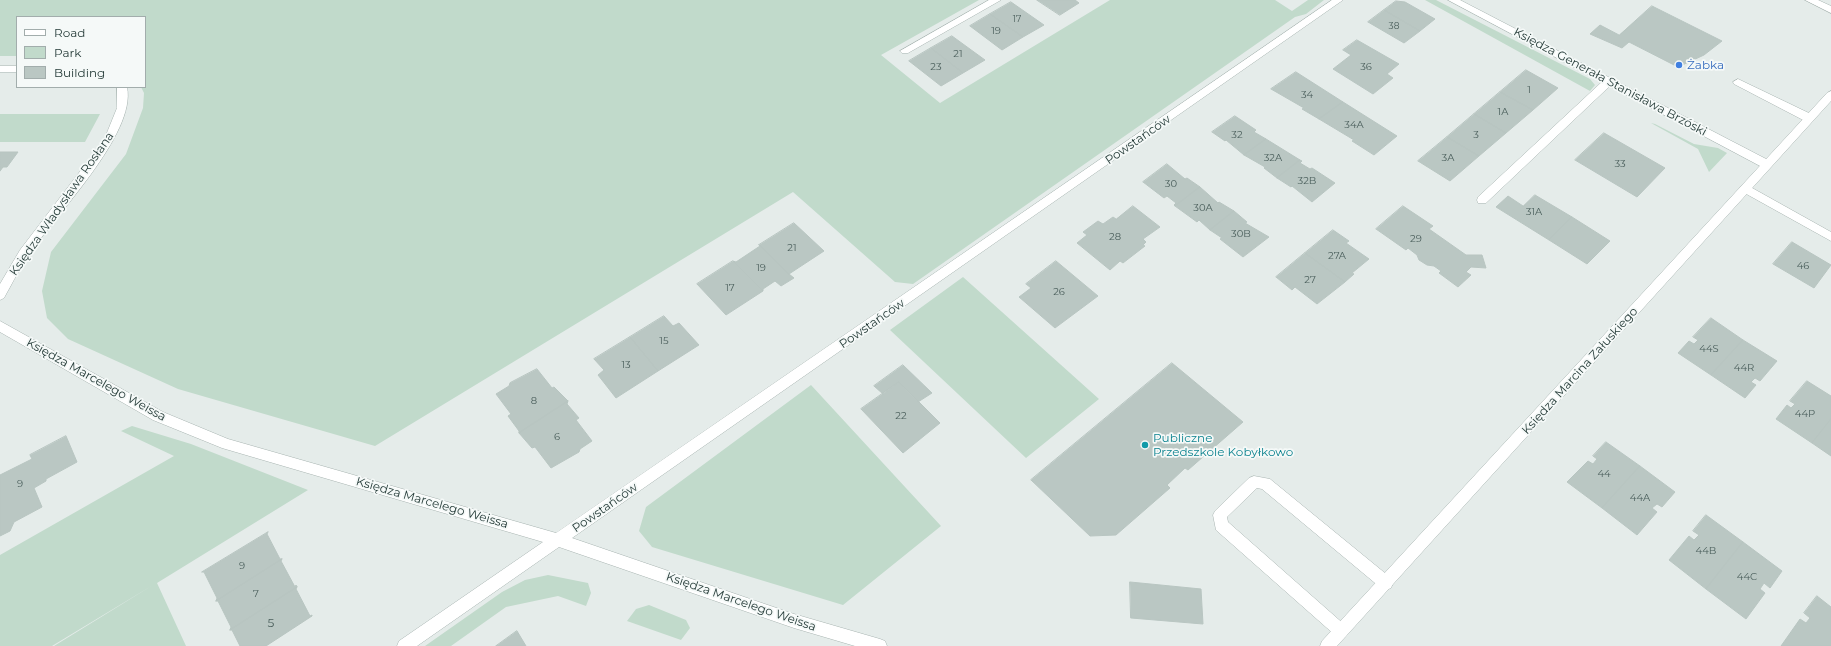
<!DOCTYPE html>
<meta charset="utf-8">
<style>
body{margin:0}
#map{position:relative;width:1831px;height:646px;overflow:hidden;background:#e5ecea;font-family:Montserrat,sans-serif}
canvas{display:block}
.legend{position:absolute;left:16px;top:16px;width:130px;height:72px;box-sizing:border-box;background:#f5f9f8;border:1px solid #a2adac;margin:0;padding:5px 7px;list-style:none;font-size:12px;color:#263c39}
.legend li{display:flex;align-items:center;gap:8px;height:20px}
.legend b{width:20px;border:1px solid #a2adac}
</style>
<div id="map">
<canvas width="1831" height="646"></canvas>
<ul class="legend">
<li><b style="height:5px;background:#fff"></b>Road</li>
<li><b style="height:11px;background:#c1dacb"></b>Park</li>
<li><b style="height:11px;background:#bac7c3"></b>Building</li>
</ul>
</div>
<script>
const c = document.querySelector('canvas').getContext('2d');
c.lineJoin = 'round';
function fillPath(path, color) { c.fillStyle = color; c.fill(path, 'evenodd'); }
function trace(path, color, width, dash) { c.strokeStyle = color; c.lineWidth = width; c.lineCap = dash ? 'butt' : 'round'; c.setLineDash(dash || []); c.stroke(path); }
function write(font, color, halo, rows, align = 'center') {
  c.font = font + ' Montserrat,sans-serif'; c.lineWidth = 3.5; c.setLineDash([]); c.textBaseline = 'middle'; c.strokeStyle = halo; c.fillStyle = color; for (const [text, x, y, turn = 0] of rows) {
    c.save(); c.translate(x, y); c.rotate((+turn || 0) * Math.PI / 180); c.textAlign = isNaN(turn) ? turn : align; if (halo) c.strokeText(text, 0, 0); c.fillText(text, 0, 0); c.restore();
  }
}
fillPath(new Path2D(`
 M0,0H979L881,55L940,103L1110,0H1275L1292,11L1308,0H1324L1306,14L1295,17L913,284L895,282L793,192L375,446L178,389L68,339L47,318L42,291L51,252L126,154L143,108L144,93L141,87H145V17H17V56H0Z
 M1425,0H1436L1590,79L1595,85L1590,91Z
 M0,114H100L85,142H0Z
 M1651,123L1655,124L1694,144L1718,148L1727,153L1709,172L1698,149Z
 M963,277L1099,399L1026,458L890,330Z
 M811,385L941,526L843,605L652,547L639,531L646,507Z
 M132,426L191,444L308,490L157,583L186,646H54L153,585L52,646H0V555L174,456L121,431Z
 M548,575L588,583L591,593L586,606L558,596L506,607L451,646H425L502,592L525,580Z
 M649,605L686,620L690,628L681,640L627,621L636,609Z`), '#c1dacb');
const building = new Path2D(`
 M1037,0H1075L1079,3L1060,15Z
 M1396,1L1405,2L1435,19L1420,31L1384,10Z
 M1011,2L1044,25L1023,37L990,14Z
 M1652,6L1722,41L1704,55L1678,67L1629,42L1622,48L1590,34L1600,25L1619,35Z
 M1384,10L1420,31L1404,43L1368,22Z
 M990,14L1023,37L1002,50L970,26Z
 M952,36L985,60L963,73L931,48Z
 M1357,40L1399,64L1387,74L1393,78L1373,94L1333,69L1351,55L1343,50Z
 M931,48L963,73L941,86L909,61Z
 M1526,70L1558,88L1533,110L1500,92Z
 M1296,72L1343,102L1319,119L1302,109L1304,108L1271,89Z
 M1500,92L1533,110L1506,133L1474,114Z
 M1343,102L1397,136L1374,155L1352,141L1354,140L1319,119Z
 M1474,114L1506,133L1479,156L1447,137Z
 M1235,116L1256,130L1254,132L1266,139L1244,155L1226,140L1225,141L1212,132Z
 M1604,133L1665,168L1637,197L1575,160Z
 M1447,137L1479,156L1450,181L1418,161Z
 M1266,139L1300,160L1277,178L1264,168L1265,167L1244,155Z
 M0,152H18L7,167H3L0,171Z
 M1300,160L1302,161L1300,163L1310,169L1312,168L1335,183L1312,202L1292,186L1291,187L1277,178Z
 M1167,164L1185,179L1187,178L1200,187L1175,206L1174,205L1176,203L1167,196L1164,198L1143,182Z
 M1200,187L1218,203L1219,202L1234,211L1210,230L1199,220L1197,222L1175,206Z
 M1535,195L1572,217L1549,240L1496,207L1508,196L1523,206Z
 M1133,206L1160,227L1143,239L1146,242L1143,245L1145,246L1123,263L1120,261L1110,270L1077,243L1087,235L1083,232L1098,221L1103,224L1113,217L1116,219Z
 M1403,206L1433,226L1429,229L1466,255H1482L1486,268L1471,267L1466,272L1471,275L1458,287L1439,273L1441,271L1434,266L1427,265L1419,260L1417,255L1408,248L1406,250L1376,229Z
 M1234,211L1247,222L1245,223L1269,237L1243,257L1220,239L1222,238L1210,230Z
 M1572,217L1610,241L1587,264L1549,240Z
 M794,223L824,251L789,274L759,245Z
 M1333,230L1349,241L1346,243L1369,259L1352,273L1354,274L1345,282L1305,253Z
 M1792,242L1831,265L1814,288L1773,264Z
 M759,245L789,274L794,278L781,286L775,281L763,289V291L733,261L736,262L760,246Z
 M1305,253L1345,282L1317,304L1295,287L1292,290L1276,277Z
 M733,261L763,291L726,315L697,284Z
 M1056,261L1098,296L1055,328L1019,297L1031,288L1026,284Z
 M664,316L673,326L679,323L699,345L658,371L630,337Z
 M1711,318L1743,340L1711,375L1678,353L1689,341L1694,344L1698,340L1693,337Z
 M630,337L658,371L616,398L598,375L604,370L594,359Z
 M1743,340L1777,361L1760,381L1755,378L1751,382L1756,385L1745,398L1711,375Z
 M1172,363L1243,422L1188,470L1185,468L1167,485L1170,488L1116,535L1090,536L1031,480Z
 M903,365L932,393L918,402L899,382L883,394L874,386Z
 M537,369L552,388L554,387L568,401L519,433V431L508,416L511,414L496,394L509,386L510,383Z
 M1807,381L1831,396V419L1812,443L1776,419L1787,405L1791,408L1795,404L1790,401Z
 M899,382L940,423L903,453L861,409Z
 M568,401L567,404L579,418L576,420L592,441L580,449L579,452L551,468L535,447L532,448L519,433Z
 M1831,419V456L1812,443Z
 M66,436L77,462L46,479V481L34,488L42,507L14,522L10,531L0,536V475L32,459L30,455Z
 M1606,442L1640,466L1602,508L1567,482L1588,461L1593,464L1597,459L1593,456Z
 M1640,466L1675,492L1662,507L1657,504L1652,508L1657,512L1637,535L1602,508Z
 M1706,515L1743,542L1706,589L1669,560L1689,536L1694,540L1699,535L1693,531Z
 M268,532L267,534L280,559H282L216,601L217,598L204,572H202Z
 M1743,542L1782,571L1770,588L1764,583L1760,589L1765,593L1746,619L1706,589Z
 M282,559L281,561L295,587L296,585L297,587L230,630L231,627L218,601H216Z
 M1130,582L1201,589L1203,624L1131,618Z
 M297,587L296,589L310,616L312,615V616L266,646H240L232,630H230Z
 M1817,596L1831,607V646H1781L1800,619L1806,623L1810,618L1804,613Z
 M517,631L526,646H496Z`);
fillPath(building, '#bac7c3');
trace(building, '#b8c5c1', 1);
const service = new Path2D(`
 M989,0H1001L908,53H902L900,51Z
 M1805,0H1818L1831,6V13Z
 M1609,78L1613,79L1614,81L1613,83L1486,203H1478L1477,200L1478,197L1605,79Z
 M1738,79L1813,115L1814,118L1809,122L1805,121L1734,84L1733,82Z
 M1254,476L1270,479L1391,578L1393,583L1391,588L1386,590L1381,588L1262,489L1257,488L1227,517L1228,522L1346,626L1348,631L1346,636L1341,638L1336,636L1216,530L1213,515L1215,511L1249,478Z`);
const minor = new Path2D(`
 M1332,0H1343L572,538L794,614L880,639L885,641L887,646H855L794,628L559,547L417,646H397L399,641L543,542L222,448L153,420L0,332V321L163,412L228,439L556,533Z
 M1448,0H1460L1770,161L1771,164L1766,168L1762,167Z
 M0,66H17V72H0Z
 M117,87H127C137,134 54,216 28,256C19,269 12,284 4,298L0,300V284L20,250L104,140L117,108Z
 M1745,184L1831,232V241L1741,191L1740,188Z`);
const tertiary = new Path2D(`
 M1831,91V101L1337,646H1320L1322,641L1827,93Z`);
trace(service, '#a8b4b1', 1);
trace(minor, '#a8b4b1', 1);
trace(tertiary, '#a8b4b1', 1);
fillPath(service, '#fff');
fillPath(minor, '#fff');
fillPath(tertiary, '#fff');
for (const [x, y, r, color] of [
 [1679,65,4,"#3f7fe0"],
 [1145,445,4,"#0f9aa8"]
]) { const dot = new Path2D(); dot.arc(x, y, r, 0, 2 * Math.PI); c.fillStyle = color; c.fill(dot); trace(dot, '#f5f9f8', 1.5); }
write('9px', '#4b5f5c', null, [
 ["17",1017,19],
 ["38",1394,26]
]);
write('10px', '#4b5f5c', null, [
 ["19",996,31],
 ["21",958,54],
 ["23",936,67],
 ["36",1366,67],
 ["1",1529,90],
 ["34",1307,95],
 ["1A",1503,112],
 ["34A",1354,125],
 ["32",1237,135],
 ["3",1476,135],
 ["32A",1273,158],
 ["3A",1448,158],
 ["33",1620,164],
 ["32B",1307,181],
 ["30",1171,184],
 ["30A",1203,208],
 ["31A",1534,212],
 ["30B",1241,234],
 ["28",1115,237],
 ["29",1416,239],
 ["21",792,248],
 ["27A",1337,256],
 ["46",1803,266],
 ["19",761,268],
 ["27",1310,280],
 ["17",730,288],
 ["26",1059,292],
 ["15",664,341],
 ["44S",1709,349],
 ["13",626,365],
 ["44R",1744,368],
 ["8",534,401],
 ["44P",1805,414],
 ["22",901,416],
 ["6",557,437],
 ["44",1604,474],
 ["9",20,484],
 ["44A",1640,498],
 ["44B",1706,551],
 ["9",242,566],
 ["44C",1747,577],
 ["7",256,594]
]);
write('12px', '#366cbe', '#f5f9f8', [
 ["Żabka",1687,65]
], 'left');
write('12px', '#263c39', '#f5f9f8', [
 ["Księdza Generała Stanisława Brzóski",1610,82,28],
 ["Powstańców",1138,140,-35],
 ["Księdza Władysława Rosłana",62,204,-55],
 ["Powstańców",872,324,-35],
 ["Księdza Marcina Załuskiego",1580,371,-48],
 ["Księdza Marcelego Weissa",96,380,29],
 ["Księdza Marcelego Weissa",432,503,16],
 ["Powstańców",605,508,-35],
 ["Księdza Marcelego Weissa",741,602,19]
]);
write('12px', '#0d838f', '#f5f9f8', [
 ["Publiczne",1153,438],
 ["Przedszkole Kobyłkowo",1153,452]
], 'left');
write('12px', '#4b5f5c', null, [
 ["5",271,623]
]);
</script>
